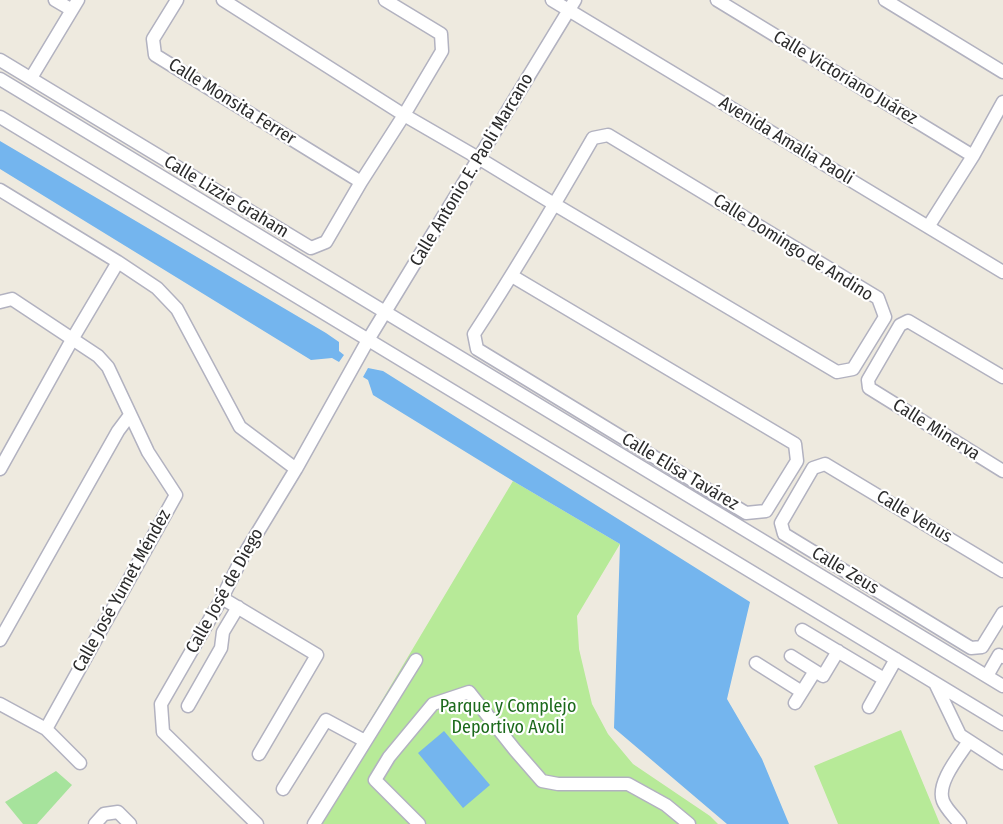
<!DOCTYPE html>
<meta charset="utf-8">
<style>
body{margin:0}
canvas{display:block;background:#eeeadf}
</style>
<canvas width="1003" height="824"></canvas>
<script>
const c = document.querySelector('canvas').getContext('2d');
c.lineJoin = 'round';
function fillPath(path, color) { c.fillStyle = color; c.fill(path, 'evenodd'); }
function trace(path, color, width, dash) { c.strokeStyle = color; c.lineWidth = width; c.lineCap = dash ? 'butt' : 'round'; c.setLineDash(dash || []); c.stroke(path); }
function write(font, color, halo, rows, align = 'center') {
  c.font = font + ' "Fira Sans Condensed",sans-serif'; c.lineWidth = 4.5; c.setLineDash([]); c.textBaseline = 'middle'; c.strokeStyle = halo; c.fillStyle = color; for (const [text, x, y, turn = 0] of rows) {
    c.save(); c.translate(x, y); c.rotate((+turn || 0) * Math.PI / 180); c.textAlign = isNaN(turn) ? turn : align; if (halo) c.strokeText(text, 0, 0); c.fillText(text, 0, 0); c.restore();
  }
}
fillPath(new Path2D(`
 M56,771L72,785L37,824H23L5,802Z`), '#a6e39c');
fillPath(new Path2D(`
 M513,481L620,544L577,616L579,649L592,704L608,734L633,764L710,816L718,824H308Z
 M901,730L940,824H838L814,766Z`), '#b7ea98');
fillPath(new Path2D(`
 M0,141L326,333L339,342V351L344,355L339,362L332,358L311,360L0,169Z
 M368,368L383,371L750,602L727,699L762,759L789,824H727L614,728L620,544L513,481L373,395L368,380L363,377Z
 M444,731L490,785L463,808L418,753Z`), '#74b5ee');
const minor = new Path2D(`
 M55,0L72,10
 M177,0L153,39L155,55L361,182
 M223,0L404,115L480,159L554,204L837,372L853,369L885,317L878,298L608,135L593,138C555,204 516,270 474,334L477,349L746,513L766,511L797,461L795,444L512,276
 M552,0L1003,272
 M717,0L973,156
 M885,0L1003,72
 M0,60L311,248L326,242L361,182L404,115L442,51L441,34L385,0
 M31,78L78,0
 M0,79L1003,686
 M0,117L1003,724
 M0,190L118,262L157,288L177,309L240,427L296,469
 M928,227L973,156L1003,102
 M0,302L12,299L98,356L108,367L148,452L176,495L46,729
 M1003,377L908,321L900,325L868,380L869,388L1003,471
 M0,469L73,338L118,262
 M1003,571L825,464L813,468L781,523L784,534L971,648L982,647L1003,613
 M222,598L317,655L259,754
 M802,630L884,679
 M0,640L118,431L130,415
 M791,656L823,676L838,651
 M756,663L802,692
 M987,676L999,655L1003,657
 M935,683L960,735L1003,763
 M795,703L815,671
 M0,704L46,729L80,763
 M188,706L221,648L223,632L238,607
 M869,707L896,659
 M283,789L326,720L365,741
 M95,824L104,814L118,812L130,824
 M257,824L163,732L161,704L222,598L242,558L296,469L368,340L575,0
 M314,824L416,660
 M419,824L375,780L389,757L433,704L469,692L515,750L542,781L558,784H628L666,805L689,824
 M960,824C955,817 946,809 943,801C936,783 960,755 969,741`);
trace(minor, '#b2b2c0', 15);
trace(minor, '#fff', 12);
write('18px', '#2c2c2c', '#fff', [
 ["Calle Victoriano Juárez",845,78,31],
 ["Calle Monsita Ferrer",232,102,32],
 ["Avenida Amalia Paoli",786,141,31],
 ["Calle Antonio E. Paoli Marcano",472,170,-59],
 ["Calle Lizzie Graham",226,197,31],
 ["Calle Domingo de Andino",793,248,32],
 ["Calle Minerva",936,430,32],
 ["Calle Elisa Tavárez",680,472,31],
 ["Calle Venus",914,517,31],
 ["Calle Zeus",845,571,31],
 ["Calle José Yumet Méndez",122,591,-61],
 ["Calle José de Diego",225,591,-61]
]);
write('18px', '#1c6a1b', '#fff', [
 ["Parque y Complejo",508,707],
 ["Deportivo Avoli",508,728]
]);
</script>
